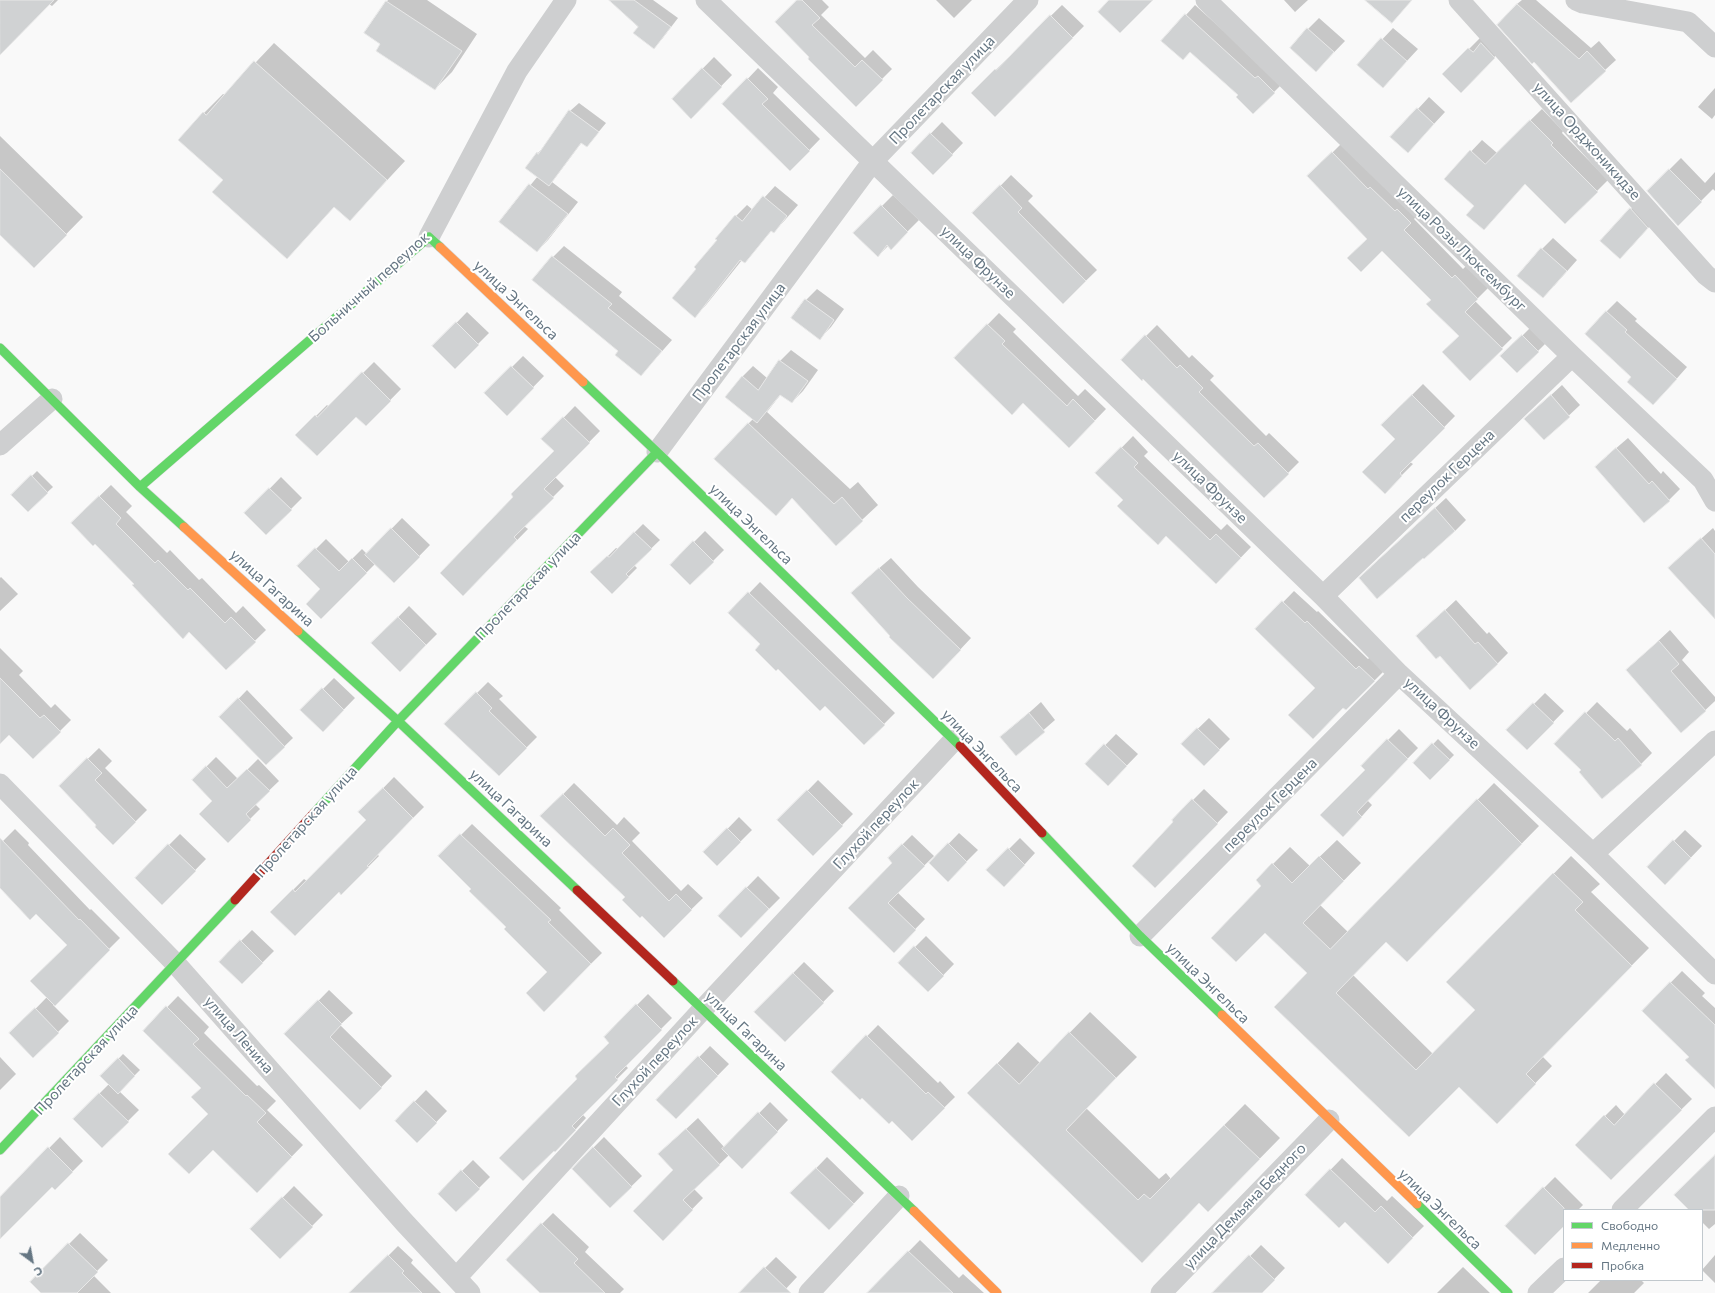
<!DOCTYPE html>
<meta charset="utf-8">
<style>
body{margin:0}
#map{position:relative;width:1715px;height:1293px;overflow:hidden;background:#f9f9f9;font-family:Commissioner,sans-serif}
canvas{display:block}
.legend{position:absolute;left:1563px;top:1209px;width:140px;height:72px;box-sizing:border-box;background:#fff;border:1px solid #c1c8cd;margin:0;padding:5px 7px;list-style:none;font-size:12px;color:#657683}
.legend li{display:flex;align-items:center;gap:8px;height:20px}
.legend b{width:20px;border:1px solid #c1c8cd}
.north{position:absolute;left:12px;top:1241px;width:40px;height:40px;-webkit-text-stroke:3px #fff;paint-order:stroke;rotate:148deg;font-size:11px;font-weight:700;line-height:16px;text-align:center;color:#657683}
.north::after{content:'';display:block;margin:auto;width:14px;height:18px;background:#657683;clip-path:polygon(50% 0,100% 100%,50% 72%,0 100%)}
</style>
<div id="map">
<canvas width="1715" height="1293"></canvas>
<ul class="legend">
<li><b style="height:5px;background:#63d668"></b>Свободно</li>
<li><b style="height:5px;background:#ff974d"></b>Медленно</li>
<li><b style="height:5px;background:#b3261e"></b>Пробка</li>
</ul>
<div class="north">С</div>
</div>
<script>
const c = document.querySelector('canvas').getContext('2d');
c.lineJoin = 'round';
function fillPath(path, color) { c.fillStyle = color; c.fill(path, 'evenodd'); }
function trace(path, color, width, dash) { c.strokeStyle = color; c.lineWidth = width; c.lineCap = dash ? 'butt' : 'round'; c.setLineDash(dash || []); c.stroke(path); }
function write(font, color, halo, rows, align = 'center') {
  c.font = font + ' Commissioner,sans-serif'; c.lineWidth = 4; c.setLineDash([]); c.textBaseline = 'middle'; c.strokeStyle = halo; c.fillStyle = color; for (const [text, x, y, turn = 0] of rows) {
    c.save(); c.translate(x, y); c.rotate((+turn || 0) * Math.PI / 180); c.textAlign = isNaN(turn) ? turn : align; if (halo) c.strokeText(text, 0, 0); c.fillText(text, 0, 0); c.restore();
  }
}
fillPath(new Path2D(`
 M0,0H58L52,6L49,4L0,54Z
 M388,0H427L477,34L452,72L435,89L382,44L366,33Z
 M610,0H653L678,18L662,39L654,48L639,27Z
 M799,0H822L829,7L821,15L865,58L873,50L892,69L856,105L811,57Z
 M936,0H972L954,18Z
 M1284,0H1308L1295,12Z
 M1522,0H1536L1591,48L1599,41L1616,60L1571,101L1517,4Z
 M1062,5L1084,26L995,116L972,93Z
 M1195,5L1266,69L1284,82L1253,113L1186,15Z
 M1319,18L1345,41L1316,71L1308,29Z
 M1393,28L1418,49L1383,87L1358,65Z
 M1480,38L1505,46L1461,91L1444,74Z
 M274,43L405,161L350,220L335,206L287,257L224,180L180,140L204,113L223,94L225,95Z
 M714,57L732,75L691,117L673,99Z
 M758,68L778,87L773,93L820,139L790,170L724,104Z
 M1715,88V115L1712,119L1698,107Z
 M1429,97L1445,112L1408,152L1392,137Z
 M579,103L606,123L587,146L582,142L552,182L578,202L548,240L537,251L500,222L538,176L526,168L538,153L546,145L570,111Z
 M1542,109L1563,131L1562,133L1608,180L1565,223L1526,183L1475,206L1445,179L1482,140L1497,153Z
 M942,122L963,143L933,174L912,153Z
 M0,136L83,217L34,267L0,234Z
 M1343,142L1421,211L1414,219L1463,269L1466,266L1488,288L1475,301L1512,338L1470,379L1460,336L1432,299L1382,250L1368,239L1309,176Z
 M1681,158L1705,183L1715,172V191L1713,189L1678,224L1648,191Z
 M1011,175L1033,196L1028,201L1097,270L1063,303L974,213Z
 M775,186L798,205L785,220L774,232L772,230L744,262L742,260L706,305L695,316L697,268L718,240L717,239L736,216L747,205L753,210Z
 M893,195L919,220L902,237L888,246L878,256L855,233Z
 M1642,198L1658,217L1631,247V209Z
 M1553,238L1577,260L1554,286L1542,249Z
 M564,246L622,292L619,296L672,340L641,375L619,351L553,257Z
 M817,289L844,309L831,327L820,338L806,300Z
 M1617,301L1637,319L1635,321L1687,367L1664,393L1633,377L1606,312Z
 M467,312L489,333L455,367L434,346Z
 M999,313L1016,329L1013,332L1078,396L1085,389L1106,409L1080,436L1023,402L955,358Z
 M1157,325L1189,358L1192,355L1214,376L1210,380L1266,436L1269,433L1299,462L1264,497L1143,377L1122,360Z
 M1533,325L1549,340L1517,372L1502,356Z
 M791,350L818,370L803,391L792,402L781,394L767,412L850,489L858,482L878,505L836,544L793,497L776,515L748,424L753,419L742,377L753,366L767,378L780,361Z
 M523,356L544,376L507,414L486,393Z
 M374,362L401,389L366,425L356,416L297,435L327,405L329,407Z
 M1423,384L1455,416L1410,462L1413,464L1385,492L1396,439L1382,425Z
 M1562,385L1580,405L1544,439L1537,408Z
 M575,406L600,431L555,477L564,486L524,526L528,529L474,584L515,497L555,451L543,439Z
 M1133,436L1148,452L1144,456L1221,530L1227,524L1251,547L1227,572L1124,500L1097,473Z
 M1628,438L1661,474L1663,471L1680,489L1669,500L1607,456Z
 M37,471L53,487L28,510L13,495Z
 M281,477L302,498L266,534L246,513Z
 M111,485L132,506L126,512L167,553L170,550L199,580L202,578L236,613L243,606L266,630L226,669L189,631L135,584L95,543L83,512Z
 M1446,498L1466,520L1455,531L1424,558L1423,556L1371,567Z
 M402,518L430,545L394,582L375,564L321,618L322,589L299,566L326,539L349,562L362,549L367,554Z
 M643,524L660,540L634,565L637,568L612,593L592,572L616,548L618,549Z
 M1713,528L1715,531V618L1681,557Z
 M705,531L724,550L690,584L671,565Z
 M891,558L918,587L971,638L944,667L891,636L863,582Z
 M1,577L18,594L0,611V578Z
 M760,582L895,713L864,744L730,613Z
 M1294,591L1317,612L1318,611L1368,659L1371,656L1385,670L1346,709L1316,688L1257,629Z
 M1456,600L1487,634L1489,632L1508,653L1497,664L1440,655L1428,626Z
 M409,606L437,634L400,671L373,643Z
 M1670,630L1689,652L1682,660L1715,697V701L1682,732L1627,670Z
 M0,648L23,671L19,675L51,708L55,704L71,720L33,758L0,726Z
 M334,678L355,698L323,731L302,710Z
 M488,682L503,696L499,699L537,737L499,775L446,724Z
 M247,690L293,738L266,764L221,717Z
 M1545,693L1564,711L1527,749L1508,730Z
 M1041,702L1055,720L1016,754L1002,737Z
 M1597,702L1627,731L1630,728L1652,753L1641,764L1582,770L1556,744Z
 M1209,718L1230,739L1204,765L1182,744Z
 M1399,729L1418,748L1367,800L1372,805L1354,825L1366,770L1362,766Z
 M1116,734L1138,754L1108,785L1087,764Z
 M1438,739L1454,755L1430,779L1415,763Z
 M99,748L112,761L105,768L147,810L113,844L98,825L60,786Z
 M216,757L238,779L258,759L279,781L255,804L260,809L228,841L214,801L193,780Z
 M394,777L424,807L377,854L379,856L341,894L339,891L271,912L304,879L307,881L367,820L360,812Z
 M818,780L853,814L813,854L779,820Z
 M574,783L617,825L624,817L640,833L632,841L681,891L688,884L703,898L664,936L626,897L542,816Z
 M1494,783L1539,826L1424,943L1386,940L1353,975L1433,1054L1476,1010L1448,982L1571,856L1600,884L1591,892L1649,948L1542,1056L1552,1066L1514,1105L1459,1086L1409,1136L1308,973L1263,886L1257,880L1290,847L1310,866L1337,840L1361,863L1320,905L1348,932Z
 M1204,789L1228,812L1155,887L1175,822L1173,820Z
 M739,817L752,830L717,865L705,852Z
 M472,824L561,908L559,910L602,953L544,1010L548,972L473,889L440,856Z
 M15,829L29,843L28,845L90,910L91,909L120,938L53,1005L69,1021L58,1032L11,1034L47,997L68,945L36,912L0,881V844Z
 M1685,830L1702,846L1676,873L1648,867Z
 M959,833L978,850L948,880L930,863Z
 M180,834L206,859L162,904L136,878Z
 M912,835L934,856L897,892L925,919L894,951L849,908L894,863L889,858Z
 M1020,838L1035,853L1015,875L988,870Z
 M758,876L780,898L741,937L719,916Z
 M252,930L274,951L242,983L220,962Z
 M926,936L954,964L928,991L915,947Z
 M804,962L834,991L785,1041L755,1012Z
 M1682,971L1705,993L1702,996L1715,1008V1076L1690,1057L1643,1011Z
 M329,990L353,1013L340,1025L392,1076L360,1109L286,1034Z
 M648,994L672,1018L625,1065L628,1068L582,1114L586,1118L566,1140L579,1079L610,1042L605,1037Z
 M178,996L209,1027L204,1033L257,1086L259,1085L276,1101L267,1110L303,1145L257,1192L209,1114L202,1088L144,1031Z
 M1090,1012L1137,1057L1086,1108L1159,1179L1166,1173L1171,1179L1245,1104L1280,1138L1229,1190L1200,1202L1163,1240L969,1093L1018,1042L1040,1063Z
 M878,1025L938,1083L940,1081L955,1097L912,1139L892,1120L832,1072Z
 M710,1046L729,1064L676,1118L657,1100Z
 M123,1054L140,1070L119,1091L139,1110L102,1147L74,1119L109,1084L102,1076Z
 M0,1057L16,1074L0,1090Z
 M1666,1073L1692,1099L1611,1179L1576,1145L1616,1105L1625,1115Z
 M426,1090L447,1111L417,1142L396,1121Z
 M770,1102L788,1120L753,1157L729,1155L694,1189L703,1198L663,1239L674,1170L671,1143L698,1118L725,1148Z
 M60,1137L83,1161L55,1189L52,1185L0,1236V1198Z
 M604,1137L642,1176L610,1207L593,1148Z
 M1715,1156V1224L1709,1229L1702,1222V1210H1690Z
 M827,1157L864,1193L840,1218L792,1193Z
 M1342,1158L1387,1201L1392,1196L1424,1226L1388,1262L1345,1221L1306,1195Z
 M473,1160L490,1177L456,1211L439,1194Z
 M1555,1177L1583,1205L1578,1210H1564V1224L1506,1226Z
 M294,1186L323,1215L280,1258L252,1229Z
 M553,1213L589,1247L585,1252L624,1289L620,1293H542L507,1259Z
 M80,1233L108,1260L93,1275L111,1293H42L31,1282Z
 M920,1240L959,1278L963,1274L984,1293H882L875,1286Z
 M1261,1245L1285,1268L1261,1293H1214Z
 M398,1246L413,1260L411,1263L441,1293H351Z
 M1715,1255V1283L1702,1270Z
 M776,1257L797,1277L782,1293H740Z
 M1463,1267L1490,1293H1437Z
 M1601,1280H1641L1644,1283L1634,1293H1588Z`), '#0003');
const building = new Path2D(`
 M0,0H54L0,55Z
 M609,0H634L671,27L654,49L633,33L638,27Z
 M797,0H802L820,18L812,25L855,67L862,60L883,80L856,107L808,59L809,57L775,22Z
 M1109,0H1153L1120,33L1098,12Z
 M1365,0H1412L1392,23Z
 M386,1L462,51L435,90L376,51L380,44L364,33Z
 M1517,4L1579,59L1587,51L1606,71L1571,103L1534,62L1532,64L1497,25Z
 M1185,14L1255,78L1258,76L1275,93L1253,114L1236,97L1238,95L1190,52L1183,60L1161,41Z
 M1050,15L1073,38L995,117L971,93L995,69L996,70Z
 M1307,28L1334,52L1316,72L1290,48Z
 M1381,38L1407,61L1383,88L1357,65Z
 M1481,43L1495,58L1461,93L1442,74L1468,48L1473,52Z
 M254,61L387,180L350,221L334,207L287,259L212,192L223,180L178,140L203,112L206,115Z
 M702,68L722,87L691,119L672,99Z
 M747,78L768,99L762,104L810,151L790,171L722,104Z
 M1417,108L1434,124L1408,153L1390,137Z
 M569,110L599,132L587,147L581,143L549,186L525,168L537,152L538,154Z
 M1530,120L1553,143L1551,145L1598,192L1565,224L1525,184L1484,230L1466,215L1474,206L1444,179L1470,150L1485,164Z
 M930,133L953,155L933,175L911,153Z
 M1332,152L1368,189L1370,187L1395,211L1397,209L1411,223L1404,230L1452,278L1455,275L1478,299L1465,312L1503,349L1470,381L1442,352L1459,336L1426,304L1431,300L1382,251L1361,272L1347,258L1367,239L1307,176Z
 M0,169L67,235L34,268L0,235Z
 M1669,169L1702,202L1678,226L1647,191Z
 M529,184L568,214L537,252L499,222Z
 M1000,185L1022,208L1018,212L1086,281L1063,304L972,213Z
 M763,196L787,216L774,233L771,231L745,263L740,260L695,318L672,298L696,269L694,267L717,240L715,239L735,215L742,221Z
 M881,205L908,232L891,250L887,245L878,257L853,233Z
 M1630,208L1648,228L1620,259L1600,241Z
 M1541,248L1567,271L1543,298L1517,276Z
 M552,256L612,304L608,308L662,351L641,376L615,355L618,351L532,280Z
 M805,299L834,320L820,340L791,318Z
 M1606,311L1627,330L1625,332L1677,379L1653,405L1627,382L1631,377L1585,334Z
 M456,322L479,345L455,369L432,346Z
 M987,324L1005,341L1002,344L1067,406L1073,399L1095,421L1069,448L1023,403L1012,415L954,358Z
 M1145,335L1177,368L1180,365L1203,388L1199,392L1254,446L1258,443L1289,474L1264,498L1143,379L1142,381L1121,360Z
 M1522,335L1539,352L1517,373L1500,356Z
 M779,360L808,381L792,403L780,395L757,423L725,397L742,376L758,390Z
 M511,366L534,388L507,416L484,393Z
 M362,372L391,401L366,426L356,417L317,456L295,435L315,415L317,417Z
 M1412,395L1445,428L1400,473L1402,476L1385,494L1362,472L1395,439L1381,425Z
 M1551,395L1570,417L1544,440L1524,419Z
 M563,417L590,443L544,489L554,498L514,537L517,540L463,596L440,573L513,497L511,494L554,451L541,439Z
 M748,423L834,504L842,497L863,521L836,546L792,498L776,516L714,459Z
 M1121,447L1138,463L1134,467L1210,540L1216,534L1241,558L1216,584L1166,536L1158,545L1117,506L1123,500L1095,473Z
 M1616,448L1649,484L1652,481L1670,501L1644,523L1595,467Z
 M31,475L48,493L28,512L11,495Z
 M269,488L292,510L266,535L244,513Z
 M99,496L121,518L116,524L155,563L158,560L188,590L190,588L225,623L231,617L256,642L226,670L189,632L183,639L132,585L134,584L95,544L93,546L71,523Z
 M1435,508L1455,531L1424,559L1423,558L1377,599L1359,578Z
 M391,528L420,557L394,583L365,555Z
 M634,532L652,549L626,574L629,577L612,594L590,572L607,556L609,557Z
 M1701,538L1715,554V619L1668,568Z
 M693,541L714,562L690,585L670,565Z
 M315,548L339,571L352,558L367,573L321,619L306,604L320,589L297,566Z
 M879,568L907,598L961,650L933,679L889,637L890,636L851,593Z
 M748,592L885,725L864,745L825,706L820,711L778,669L776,671L755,650L760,644L728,613Z
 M1282,601L1305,623L1307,621L1356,669L1359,666L1375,681L1346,710L1343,708L1313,739L1288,715L1315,688L1255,629Z
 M1445,610L1475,644L1478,642L1498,664L1470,690L1440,656L1436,659L1416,636Z
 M398,617L426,645L400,672L371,643Z
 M1659,641L1679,664L1671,671L1706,711L1681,733L1626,670Z
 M0,678L40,718L44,715L61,732L33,759L9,735L0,744Z
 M322,688L344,710L323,732L300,710Z
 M476,692L492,708L489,711L527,748L499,776L444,724Z
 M238,698L285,747L266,765L219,717Z
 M1533,703L1554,723L1527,750L1506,730Z
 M1585,712L1615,741L1618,738L1642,765L1602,799L1579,772L1581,770L1554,744Z
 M1029,713L1045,732L1016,756L1000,737Z
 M1197,728L1220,750L1204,766L1181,744Z
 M1387,739L1408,759L1357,812L1362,817L1343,837L1320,815L1365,770L1361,766Z
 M1432,743L1450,760L1430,780L1413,763Z
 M1104,744L1127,766L1108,786L1085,764Z
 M87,758L102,773L95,780L136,822L113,845L95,827L96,825L59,786Z
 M206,766L227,788L247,769L270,791L246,814L251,820L228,843L199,814L212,801L192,780Z
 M383,788L413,818L367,866L369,867L341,895L339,892L295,936L270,912L293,889L295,892L366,820L358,812Z
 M807,790L843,826L813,856L777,820Z
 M563,794L605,836L613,828L630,845L622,853L669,901L676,894L692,910L664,938L642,916L640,918L622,900L625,897L540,816Z
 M1192,799L1218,824L1155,888L1132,866L1173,822L1172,820Z
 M1477,799L1522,844L1407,962L1386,942L1336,993L1416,1070L1475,1010L1446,982L1553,873L1583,902L1575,910L1632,966L1526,1074L1536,1084L1497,1124L1459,1087L1409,1137L1274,1007L1307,973L1265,933L1236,962L1211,938L1261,886L1256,880L1272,863L1292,883L1319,856L1344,881L1303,923L1330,949Z
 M727,828L741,842L717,866L703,852Z
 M460,834L551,920L548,922L591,964L544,1012L526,993L547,972L504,929L506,927L469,891L471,889L438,856Z
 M0,838L79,920L80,919L110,950L55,1006L30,981L67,945L36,914L30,920L0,888Z
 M1673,840L1691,858L1665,885L1647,867Z
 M948,843L967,862L948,882L929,863Z
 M168,844L196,871L162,905L135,878Z
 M902,844L925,866L888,903L916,930L894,953L848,908L892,863L888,858Z
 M1008,848L1025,865L1004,887L986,870Z
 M746,887L769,909L741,938L718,916Z
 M240,940L263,963L242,984L219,962Z
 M914,946L944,976L928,992L898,963Z
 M793,973L824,1003L785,1042L754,1012Z
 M1670,982L1715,1025V1089L1685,1060L1689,1057L1642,1011Z
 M318,1000L342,1024L330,1037L382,1088L360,1110L284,1034Z
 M636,1004L662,1030L615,1077L618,1080L572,1126L576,1130L555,1152L554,1151L523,1181L499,1158L577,1079L575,1076L609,1043L604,1037Z
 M166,1006L199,1039L193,1044L246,1096L247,1095L266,1113L257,1122L292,1157L257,1193L213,1150L189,1174L168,1154L208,1114L191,1097L201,1088L143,1031Z
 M35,1008L59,1033L33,1058L9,1033Z
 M1069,1032L1116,1078L1066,1130L1138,1200L1144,1194L1150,1199L1224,1125L1260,1159L1208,1212L1199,1203L1142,1263L967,1093L997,1063L1019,1084Z
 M866,1035L926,1094L928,1092L945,1108L912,1141L892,1121L889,1124L862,1098L860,1100L831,1072Z
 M698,1056L718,1076L676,1119L656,1100Z
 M118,1058L135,1076L118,1094L100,1076Z
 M1654,1083L1682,1110L1611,1180L1575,1145L1604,1115L1614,1125Z
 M99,1093L129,1122L102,1148L73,1119Z
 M414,1101L437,1123L417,1143L395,1121Z
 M758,1112L778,1132L742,1169L722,1149Z
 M686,1129L720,1165L683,1200L693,1210L663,1241L633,1211L673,1170L658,1154Z
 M48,1147L73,1172L55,1190L52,1187L0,1239V1197Z
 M593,1147L632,1187L610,1208L572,1169Z
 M1715,1155V1210H1689L1674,1195Z
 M816,1168L854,1204L829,1230L790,1193Z
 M1330,1169L1375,1212L1381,1206L1413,1238L1388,1264L1345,1222L1339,1228L1305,1195Z
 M461,1170L480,1189L456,1212L438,1194Z
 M1543,1187L1564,1208V1226L1535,1255L1505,1226Z
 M282,1197L313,1227L280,1259L250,1229Z
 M541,1223L578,1259L574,1263L605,1293H540L506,1260Z
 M68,1243L98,1272L77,1293H41L30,1282Z
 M908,1251L953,1293H867Z
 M388,1255L404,1271L402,1273L422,1293H349Z
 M1249,1255L1275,1280L1262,1293H1212Z
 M764,1267L791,1293H739Z`);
fillPath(building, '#d0d2d3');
trace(building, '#e8e8e8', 1);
const fast = new Path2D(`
 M0,348L140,487L184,527
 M583,382L657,452L960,746
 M140,487L429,237L440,247
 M298,631L398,721L577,890
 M314,813L398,721L657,452
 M1042,833L1140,936L1222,1015
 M673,981L914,1211
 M0,1150L235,900
 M1417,1204L1508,1293`);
const slow = new Path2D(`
 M440,247L583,382
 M184,527L298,631
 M1222,1015L1417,1204
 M914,1211L997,1293`);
const jam = new Path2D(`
 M960,746L1042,833
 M577,890L673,981
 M235,900L314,813`);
trace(fast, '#d5d6d7', 10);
trace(slow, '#d5d6d7', 10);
trace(jam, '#d5d6d7', 10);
trace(new Path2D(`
 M706,0L1323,596L1399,674L1593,854L1715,974
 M1206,0L1572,356L1703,480L1715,501
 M1459,0L1706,275L1715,282
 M1576,0L1583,3L1688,22L1715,47
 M429,237L517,71L566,0
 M0,445L52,399
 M657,452L873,161L1028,0
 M1323,596L1572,356
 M0,784L176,964L404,1222L470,1293
 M1593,854L1715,741
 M1140,936L1399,674
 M1622,1210L1715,1117
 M456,1278L703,1009L954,740
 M809,1293L899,1196
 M1161,1293L1329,1120
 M1538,1293L1564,1268`), '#cecfd0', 21);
trace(fast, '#63d668', 9);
trace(slow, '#ff974d', 9);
trace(jam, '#b3261e', 9);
write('15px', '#657683', '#fff', [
 ["Пролетарская улица",942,90,-46],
 ["улица Орджоникидзе",1587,141,48],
 ["улица Розы Люксембург",1462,249,44],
 ["улица Фрунзе",978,262,44],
 ["Больничный переулок",369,287,-42],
 ["улица Энгельса",516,300,43],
 ["Пролетарская улица",739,342,-53],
 ["переулок Герцена",1447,476,-44],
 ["улица Фрунзе",1210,487,44],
 ["улица Энгельса",751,524,44],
 ["Пролетарская улица",528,586,-46],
 ["улица Гагарина",272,588,42],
 ["улица Фрунзе",1442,713,43],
 ["улица Энгельса",982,751,46],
 ["переулок Герцена",1270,805,-45],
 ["улица Гагарина",511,808,43],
 ["Пролетарская улица",306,822,-48],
 ["Глухой переулок",876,824,-47],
 ["улица Энгельса",1208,983,44],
 ["улица Гагарина",746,1031,44],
 ["улица Ленина",239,1035,49],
 ["Пролетарская улица",86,1060,-47],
 ["Глухой переулок",655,1061,-47],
 ["улица Демьяна Бедного",1245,1206,-46],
 ["улица Энгельса",1440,1209,44]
]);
</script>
